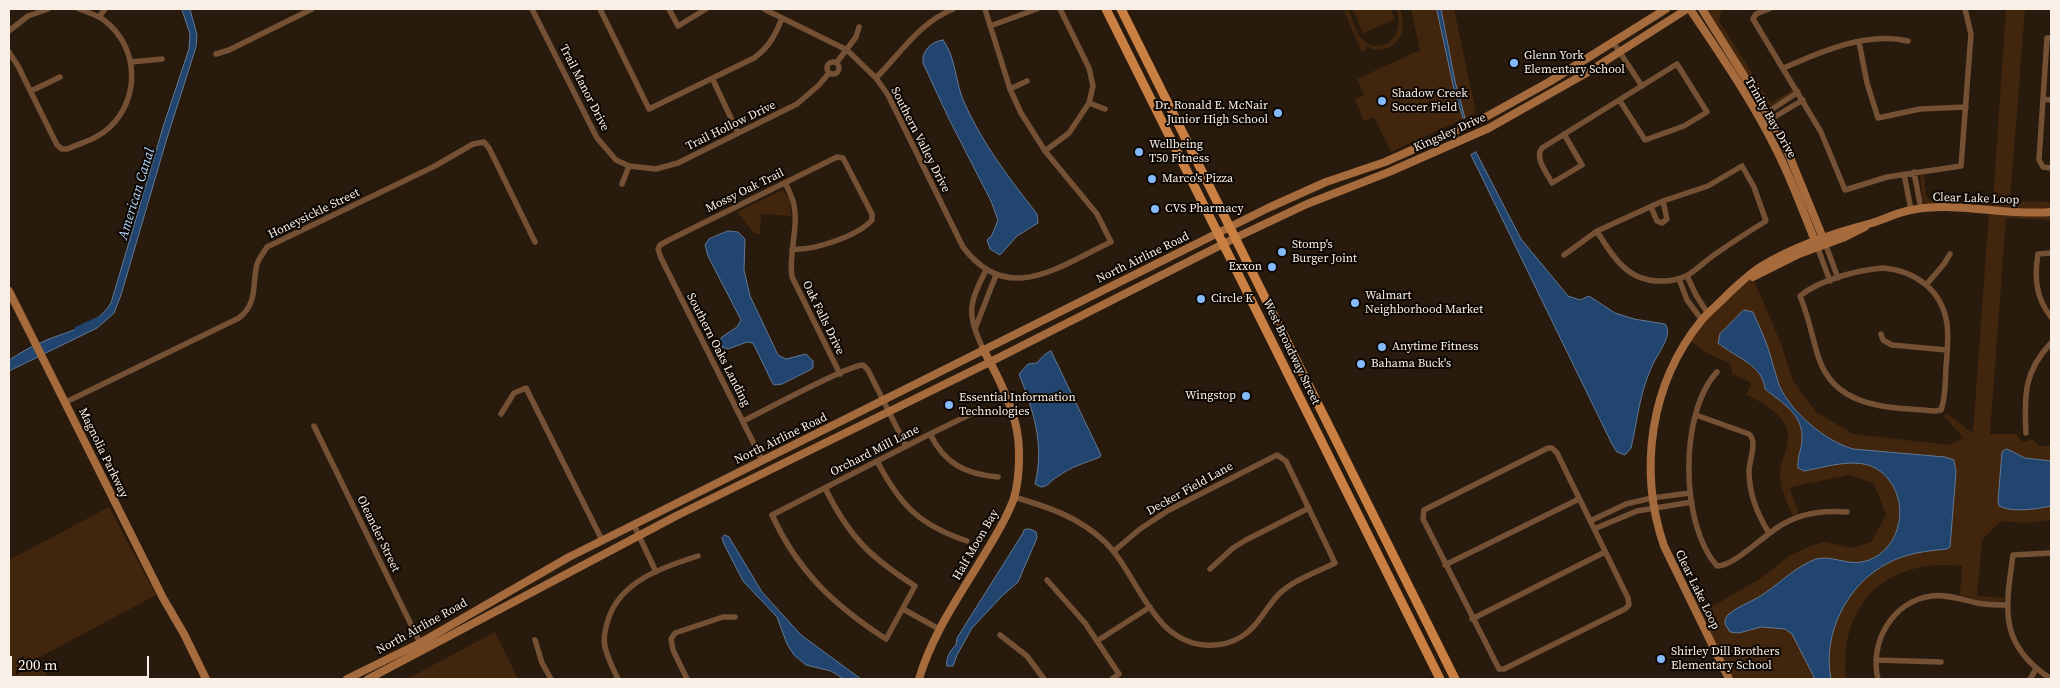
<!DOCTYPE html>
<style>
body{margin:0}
#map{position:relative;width:2060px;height:688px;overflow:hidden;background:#291a0e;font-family:"Source Serif 4",serif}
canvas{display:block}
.frame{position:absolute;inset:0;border:10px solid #faefe7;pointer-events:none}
.scale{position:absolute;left:10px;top:656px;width:139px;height:22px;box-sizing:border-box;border:2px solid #faefe7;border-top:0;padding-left:6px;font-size:15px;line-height:18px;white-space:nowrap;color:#faefe7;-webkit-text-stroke:4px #0d0703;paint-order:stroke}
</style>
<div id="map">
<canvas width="2060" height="688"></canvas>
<div class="frame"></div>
<div class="scale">200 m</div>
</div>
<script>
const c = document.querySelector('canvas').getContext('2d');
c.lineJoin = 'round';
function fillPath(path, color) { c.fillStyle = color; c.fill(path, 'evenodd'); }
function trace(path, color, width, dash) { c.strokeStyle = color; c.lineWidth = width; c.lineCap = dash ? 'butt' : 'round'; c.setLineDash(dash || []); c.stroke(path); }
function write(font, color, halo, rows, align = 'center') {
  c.font = font + ' "Source Serif 4",serif'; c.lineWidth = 4; c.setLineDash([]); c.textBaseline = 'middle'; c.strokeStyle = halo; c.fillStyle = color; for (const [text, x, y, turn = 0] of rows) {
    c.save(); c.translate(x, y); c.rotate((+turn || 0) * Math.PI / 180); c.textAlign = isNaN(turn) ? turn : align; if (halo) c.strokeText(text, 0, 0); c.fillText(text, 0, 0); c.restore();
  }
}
fillPath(new Path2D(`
 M1343,9H1348C1352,18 1355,30 1361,38C1378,58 1408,38 1396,9H1400C1411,34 1391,59 1365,46L1366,50L1362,52Z
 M1353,9H1390L1395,19L1363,33Z
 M1411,9H1454L1476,113L1391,152L1374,117L1364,121L1355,99L1364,95L1357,79L1420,50Z
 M1706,9H1722L1719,21L1771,103L1794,89L1795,92L1772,106L1766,104Z
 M2006,9H2025L2010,201L2051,202V209L1929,206L1923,201L1920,176L1924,174L1926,196L1931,201H1993Z
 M783,190L790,201L791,216L761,214L760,234H755L737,212Z
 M1989,211L2051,214V220L2006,218L1990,434H2016L2023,442L2033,439L2039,446H2051V520L2027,523L2001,521L1982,540L1977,596L2006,598C1998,607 1971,598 1960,595L1962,566C1887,558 1839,603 1846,679H1733L1692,596L1696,594L1713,606L1758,580L1789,556L1812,545L1825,542L1853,548L1871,542L1886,515L1874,484L1850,475L1791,487L1790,490L1799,513L1793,516C1788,504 1780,489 1780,475C1780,462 1788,449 1788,437C1789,416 1762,402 1746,395L1751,385L1750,382L1732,374C1733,361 1723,361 1715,357C1706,353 1698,346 1691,341C1709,316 1728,296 1753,278L1782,346L1792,379L1816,412L1853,434L1949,445L1963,438L1944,416L1947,414L1973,433Z
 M109,507L156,595L38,658L49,679H9V560Z
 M495,632L518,679H407Z`), '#42250d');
const water = new Path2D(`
 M182,9H190L197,35L196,47L167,138L121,295L114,313L97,328L9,371V360C19,354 29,347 40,343C65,331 96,328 111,303L164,124L189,49L190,34Z
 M1437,9H1441L1455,81L1465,118H1463L1454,89Z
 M943,40C956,57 955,82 964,102C982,143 1009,178 1037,214L1038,223L1017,236L1000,255L990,249L987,240L992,235L998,220L991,201L949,119L923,63C922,51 930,42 943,40Z
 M1476,152L1521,239L1568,296L1580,300L1589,296L1615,313L1634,319L1665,324C1674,335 1657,354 1652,366C1639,395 1638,418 1631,448L1625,455L1617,452L1612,444L1471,155Z
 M728,231L738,232L745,239L744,270L750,296L778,355L786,359L806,354L813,361V368L810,370L782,384L774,385L772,382L753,343L747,342L728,349L722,347L720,340L722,337L737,327L741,320L708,256L705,245L709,239Z
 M1744,310L1753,312C1758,324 1764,336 1768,348C1772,360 1775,373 1779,385C1791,412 1825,441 1853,449L1945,457L1954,460L1956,472L1950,547L1947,549C1926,551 1907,553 1888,563C1847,584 1822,634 1831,679H1815L1792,634L1785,629L1761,627L1739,633L1730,632L1725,624C1725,619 1726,616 1729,614C1740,605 1754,601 1765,593C1782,581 1797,566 1816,559C1832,555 1846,565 1862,562C1898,555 1911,508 1889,480C1868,452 1833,466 1804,471L1798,468C1797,459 1801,450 1802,441C1804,414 1782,403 1765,389C1763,365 1735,357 1718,343L1720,334Z
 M1051,351L1101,455L1100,457C1083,464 1072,466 1057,477C1051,480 1048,487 1041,487L1035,484C1045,444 1033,410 1019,374L1028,364L1037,363L1043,356Z
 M2007,449L2025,458L2051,461V506C2036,509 2013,513 1999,506L1998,501L2002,452Z
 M1030,529L1036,532L1037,538L1018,582L1002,596L972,628L957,655L953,666H947C945,659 951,649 956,645L957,638L1023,533L1024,530Z
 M725,535L729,537L762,592L801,635L861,679H844L831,671L806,665L794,655L787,644L777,617L743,581L724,544L722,538Z`);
fillPath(water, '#21456e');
trace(water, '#627892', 1);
trace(new Path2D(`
 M77,329L101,318`), '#21456e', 5);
trace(new Path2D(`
 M532,9L597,138L616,160L629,166L656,169L678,163L797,104L819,85L829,73
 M600,9L649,109L754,58C769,47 775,36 782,18
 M669,9L678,26L706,9
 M764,9L847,50L876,78L888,95L963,247C1008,307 1059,266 1111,242L1097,214L1045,151L1021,113L1010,89L985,9
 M1060,9L1089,68L1093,86L1089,103
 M1769,9L1756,14L1753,19L1821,132L1845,190L1887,177L1961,166L1971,34L1965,9
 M99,17L105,9
 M990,26L1037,9
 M9,31L28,16L48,9
 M2051,38H2047L2039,160L2043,167L2051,168
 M1613,42L1642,86
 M1859,42L1867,83L1878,118L1920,109L1966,107
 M9,52L18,66L57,145L62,149H67C81,143 97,139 109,128C141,98 139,47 104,20C96,15 88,12 79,9
 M216,54L229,50L312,9
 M827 68a6 6 0 1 1 12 0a6 6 0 1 1-12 0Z
 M131,62L162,59
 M837,62L856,37L859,27
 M1784,68C1820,52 1867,31 1908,41
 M876,78C901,53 919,23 953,9
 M713,80L738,133
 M1010,89L1027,81
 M31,91L60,77
 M2043,99L2051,100
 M1765,114L1798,92
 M1761,119H1771L1803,100
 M1564,134L1582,165L1552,183C1547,173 1534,158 1542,148L1677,64L1707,112L1684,126L1645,140L1620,101
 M1045,151L1069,133L1089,103L1105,109
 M1914,172L1921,209
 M1904,174L1911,210
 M785,183C788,188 791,195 793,201C800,226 788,252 792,277L840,374
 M622,184L629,166
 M1651,207L1657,221L1662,223L1667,219L1663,201
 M1825,243L1838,278
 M1817,246L1830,281
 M2051,253L2038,254C2034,278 2036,298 2051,317
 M1564,255L1597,231L1663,201L1708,186L1742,166L1754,187L1766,221C1748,232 1731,243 1714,255C1705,261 1696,271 1686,276C1679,279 1671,281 1664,281C1629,283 1613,258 1597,231
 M1883,268C1916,271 1942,290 1947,324C1949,338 1947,353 1946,367C1945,381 1946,397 1941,410L1935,411C1891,407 1837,410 1819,359C1812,338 1809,317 1800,296C1819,280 1858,270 1883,268Z
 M1687,276L1696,295L1708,314
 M1679,279L1687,300L1702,320
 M1926,285L1944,264L1950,254
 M975,329L996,275
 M1881,334L1883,340L1892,345L1947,350
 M983,349C967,313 968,306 986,270
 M1717,372C1679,412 1680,525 1717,566C1735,566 1766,533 1783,524C1802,513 1825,510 1847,512
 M66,402L239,318C258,303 252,285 257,264C259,258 264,252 267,247L435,166L473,144L484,142L489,148L535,242
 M501,414L514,393L526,388L602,540
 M1696,415L1749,434C1758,442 1749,460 1749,471C1749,494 1757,514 1769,533
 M743,421C762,412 848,365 863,365L868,370L906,446
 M314,426L421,645
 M2026,433C2024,396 2024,371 2051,343
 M930,434C945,464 965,474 998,477
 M1548,448H1552L1557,453L1628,598L1629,605L1625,609L1504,669H1499L1423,519L1424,510Z
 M762,460L661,258L658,249L660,245L669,240L837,157L843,158L872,214V220C858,236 813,251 792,249
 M877,461C900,505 919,525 967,541
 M825,488C849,537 870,557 915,586L886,639C835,606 798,572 772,515L930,434L977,411L988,410
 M1014,497C1048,507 1079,517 1105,542C1138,574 1151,641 1205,645C1217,646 1231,643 1241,637C1258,627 1266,607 1279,594C1293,580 1317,572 1335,563L1286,461L1277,455L1169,510L1140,529L1114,551
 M1590,521L1626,504L1652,498L1690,493
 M634,525L656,572
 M1594,529L1637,511L1692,502
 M2051,553L2013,555C2005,611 1999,645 2051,679
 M1445,565L1579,499
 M1210,569L1233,548L1246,540L1309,508
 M1047,580L1085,623L1119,674L1112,679
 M903,609L939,629
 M1472,619L1605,552
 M1000,635L1027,656L1044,679
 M535,640L542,663L551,679
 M1097,641L1150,607
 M1876,660L1941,662
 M618,679C613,669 608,659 605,647C603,638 605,629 608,620C620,581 663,567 698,556
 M687,679L673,650L671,639L675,633L723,617H735
 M1878,679C1869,643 1892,601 1932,596C1947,594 1963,600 1977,603C1987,605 1998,605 2008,605
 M2030,679L2036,669`), '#745034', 5.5);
trace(new Path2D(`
 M1690,9C1719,53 1750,97 1774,145C1791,177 1803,212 1817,246
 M1702,9L1771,119L1785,145L1825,243
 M1753,277L1799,254L1845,237L1865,227
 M9,291L163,598L184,634L206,679
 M347,679L420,643L569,557L1268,208L1326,182L1385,162L1484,118L1549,82L1666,9
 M368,679L678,515L990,362L1235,238L1307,204L1389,172L1489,128L1588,72L1687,9
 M919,679C932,634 960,595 984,555C995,537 1007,518 1014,498C1020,477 1021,443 1015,422C1008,396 996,373 983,349
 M1729,679L1664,546C1638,470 1650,384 1701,321C1709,311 1720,303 1728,294C1738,285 1749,274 1760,267C1794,246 1833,233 1872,223C1885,219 1898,212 1911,210C1958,201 2005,216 2051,212`), '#a56b3d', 8);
trace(new Path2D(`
 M1106,9L1440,679
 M1121,9L1455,679`), '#cb8043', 9);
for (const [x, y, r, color] of [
 [1514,63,5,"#85bbfb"],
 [1382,101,5,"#85bbfb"],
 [1278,113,5,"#85bbfb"],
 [1139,152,5,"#85bbfb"],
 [1152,179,5,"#85bbfb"],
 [1155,209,5,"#85bbfb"],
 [1282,252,5,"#85bbfb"],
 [1272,267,5,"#85bbfb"],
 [1201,299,5,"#85bbfb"],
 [1355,303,5,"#85bbfb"],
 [1382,347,5,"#85bbfb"],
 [1361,364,5,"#85bbfb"],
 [1246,396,5,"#85bbfb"],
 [949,405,5,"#85bbfb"],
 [1661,659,5,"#85bbfb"]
]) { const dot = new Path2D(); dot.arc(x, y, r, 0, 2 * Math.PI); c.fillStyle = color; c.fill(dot); trace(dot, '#0d0703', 2); }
write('12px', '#faefe7', '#0d0703', [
 ["Glenn York",1524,56],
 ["Elementary School",1524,70],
 ["Shadow Creek",1392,94],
 ["Soccer Field",1392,108],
 ["Dr. Ronald E. McNair",1268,106,"right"],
 ["Junior High School",1268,120,"right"],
 ["Wellbeing",1149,145],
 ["T50 Fitness",1149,159],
 ["Marco's Pizza",1162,179],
 ["CVS Pharmacy",1165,209],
 ["Stomp's",1292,245],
 ["Burger Joint",1292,259],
 ["Exxon",1262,267,"right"],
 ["Walmart",1365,296],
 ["Neighborhood Market",1365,310],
 ["Circle K",1211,299],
 ["Anytime Fitness",1392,347],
 ["Bahama Buck's",1371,364],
 ["Wingstop",1236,396,"right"],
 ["Essential Information",959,398],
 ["Technologies",959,412],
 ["Shirley Dill Brothers",1671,652],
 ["Elementary School",1671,666]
], 'left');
write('12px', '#faefe7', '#0d0703', [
 ["Trail Manor Drive",584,88,63],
 ["Trinity Bay Drive",1770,118,60],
 ["Trail Hollow Drive",731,126,-26],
 ["Kingsley Drive",1450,133,-24],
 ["Southern Valley Drive",920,140,63],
 ["Mossy Oak Trail",745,191,-26],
 ["Clear Lake Loop",1976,199,2],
 ["Honeysickle Street",314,214,-26],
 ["North Airline Road",1143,258,-26],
 ["Oak Falls Drive",823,318,64],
 ["Southern Oaks Landing",718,350,63],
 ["West Broadway Street",1291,352,64],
 ["North Airline Road",781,439,-26],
 ["Orchard Mill Lane",875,451,-27],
 ["Magnolia Parkway",103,453,64],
 ["Decker Field Lane",1190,489,-29],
 ["Oleander Street",378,534,64],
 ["Half Moon Bay",976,545,-60],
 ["Clear Lake Loop",1697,590,64],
 ["North Airline Road",422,627,-29]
]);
write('italic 14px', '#b3d5fe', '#0d0703', [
 ["American Canal",137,194,-73]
]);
</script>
